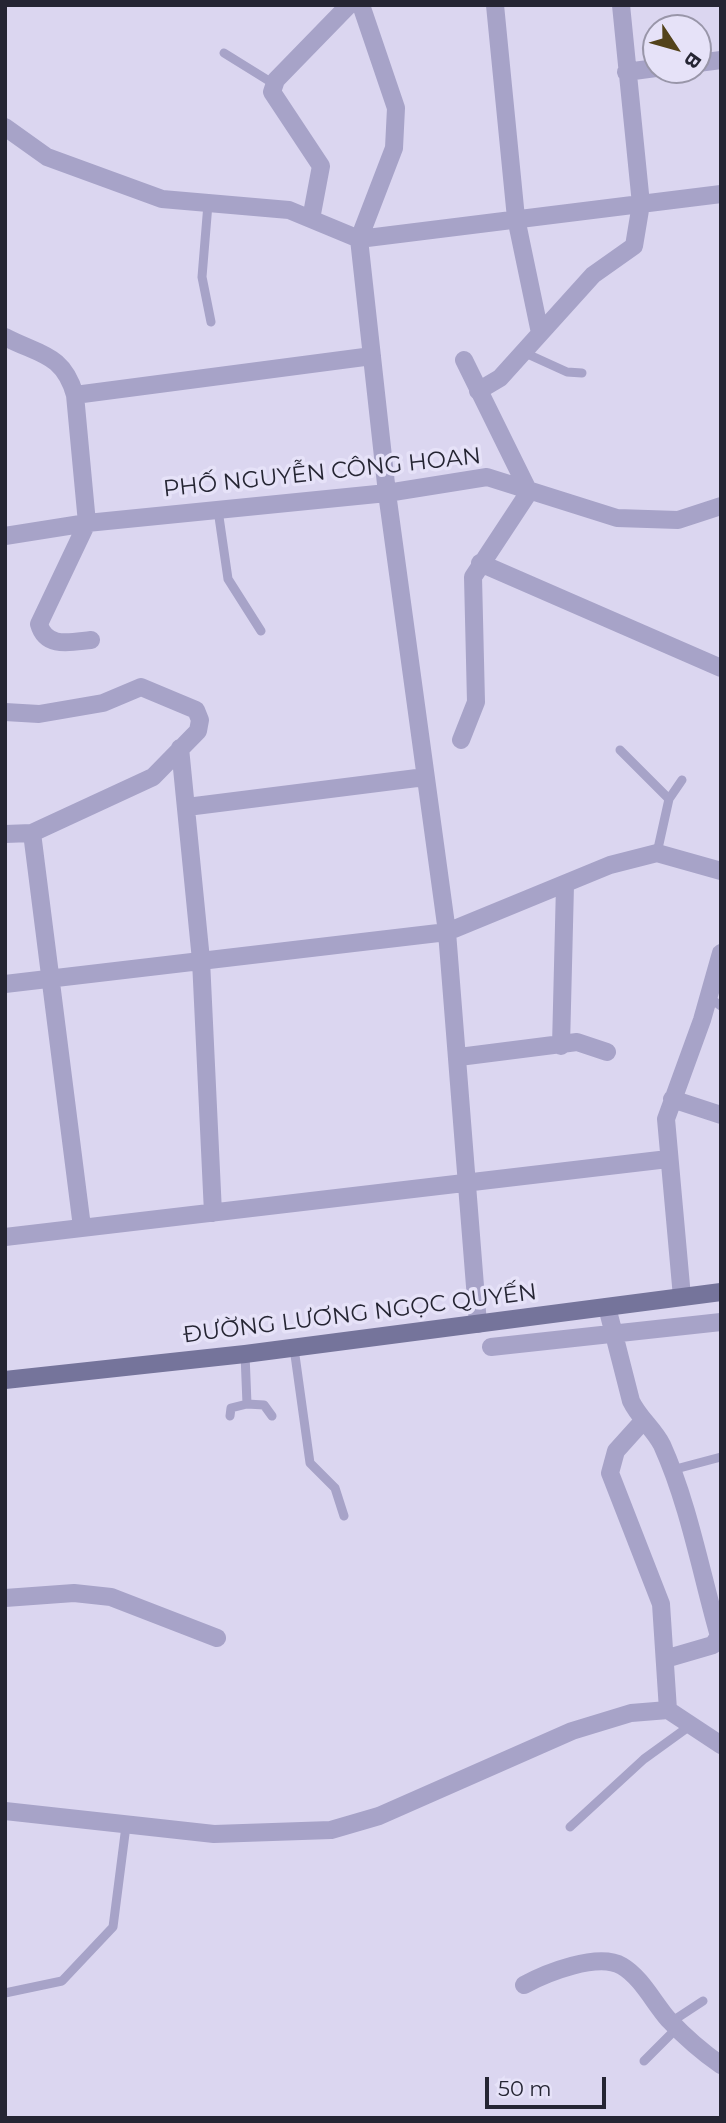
<!DOCTYPE html>
<meta charset="utf-8">
<style>
body{margin:0}
#map{position:relative;width:726px;height:2123px;overflow:hidden;background:#dbd6f0;font-family:Montserrat,sans-serif}
canvas{display:block}
.frame{position:absolute;inset:0;border:7px solid #252533;pointer-events:none}
.north{position:absolute;left:642px;top:14px;width:70px;height:70px;box-sizing:border-box;background:#e6e2f8;border:2px solid #9996a9;border-radius:50%;rotate:126deg;font-size:19px;font-weight:700;line-height:28px;text-align:center;color:#252533}
.north::after{content:'';display:block;margin:auto;width:24px;height:32px;background:#53431b;clip-path:polygon(50% 0,100% 100%,50% 72%,0 100%)}
.scale{position:absolute;left:485px;top:2077px;width:121px;height:32px;box-sizing:border-box;border:4px solid #252533;border-top:0;padding-left:9px;font-size:21px;line-height:24px;white-space:nowrap;color:#252533;-webkit-text-stroke:5px #e6e2f8;paint-order:stroke}
</style>
<div id="map">
<canvas width="726" height="2123"></canvas>
<div class="frame"></div>
<div class="north">B</div>
<div class="scale">50 m</div>
</div>
<script>
const c = document.querySelector('canvas').getContext('2d');
c.lineJoin = 'round';
function trace(path, color, width, dash) { c.strokeStyle = color; c.lineWidth = width; c.lineCap = dash ? 'butt' : 'round'; c.setLineDash(dash || []); c.stroke(path); }
function write(font, color, halo, rows, align = 'center') {
  c.font = font + ' Montserrat,sans-serif'; c.lineWidth = 7; c.setLineDash([]); c.textBaseline = 'middle'; c.strokeStyle = halo; c.fillStyle = color; for (const [text, x, y, turn = 0] of rows) {
    c.save(); c.translate(x, y); c.rotate((+turn || 0) * Math.PI / 180); c.textAlign = isNaN(turn) ? turn : align; if (halo) c.strokeText(text, 0, 0); c.fillText(text, 0, 0); c.restore();
  }
}
trace(new Path2D(`
 M224,53L274,84
 M208,204L202,277L211,322
 M523,352L567,372L582,373
 M218,510L228,579L261,631
 M620,750L669,799
 M657,853L669,799L682,780
 M708,997L721,1006
 M294,1348L310,1463L335,1488L344,1516
 M245,1354L247,1404
 M230,1416L231,1408L247,1404L264,1405L272,1416
 M672,1470L721,1457
 M570,1827L644,1759L691,1725
 M5,1993L62,1981L113,1927L126,1826
 M671,2022L703,2001
 M644,2061L677,2028`), '#a7a3c8', 9);
trace(new Path2D(`
 M495,5L516,218L540,333
 M698,63L721,60
 M626,72L656,68
 M5,127L47,157L162,199L289,210L359,239L394,148L396,108L361,5
 M311,219L321,166L272,92L276,80L349,5
 M5,337C39,355 63,353 75,395L87,523L39,624C46,649 71,642 91,640
 M478,391L500,378L593,275L634,246L641,204L621,5
 M75,395L372,356
 M5,536L87,523L387,493L487,477L617,518L678,520L721,506
 M480,563L721,668
 M5,712L39,714L103,703L141,687L196,710L200,720L198,731L153,777L32,833L5,834
 M461,740L476,702L473,577L529,492L464,360
 M180,748L201,960L213,1213
 M187,807L425,777
 M32,833L82,1227
 M5,984L447,932L610,865L657,853L721,871
 M561,1046L565,885
 M459,1057L577,1042L607,1052
 M672,1099L721,1115
 M5,1237L668,1159
 M682,1297L666,1119L702,1020L721,953
 M607,1307L631,1401C639,1418 654,1429 662,1445C689,1505 701,1573 719,1636L713,1645L665,1659
 M478,1324L447,932L387,493L359,239L721,194
 M491,1347L721,1322
 M643,1421L616,1451L610,1473L661,1604L668,1710
 M5,1598L74,1593L111,1597L217,1638
 M5,1811L214,1834L331,1830L379,1816L572,1731L631,1713L668,1710L721,1745
 M524,1985C546,1973 598,1952 622,1966C641,1977 654,2003 668,2019C684,2036 702,2052 721,2065`), '#a7a3c8', 18);
trace(new Path2D(`
 M5,1380L245,1354L721,1292`), '#75749b', 18);
write('23px', '#252533', '#e6e2f8', [
 ["PHỐ NGUYỄN CÔNG HOAN",322,473,-6],
 ["ĐƯỜNG LƯƠNG NGỌC QUYẾN",360,1314,-7]
]);
</script>
